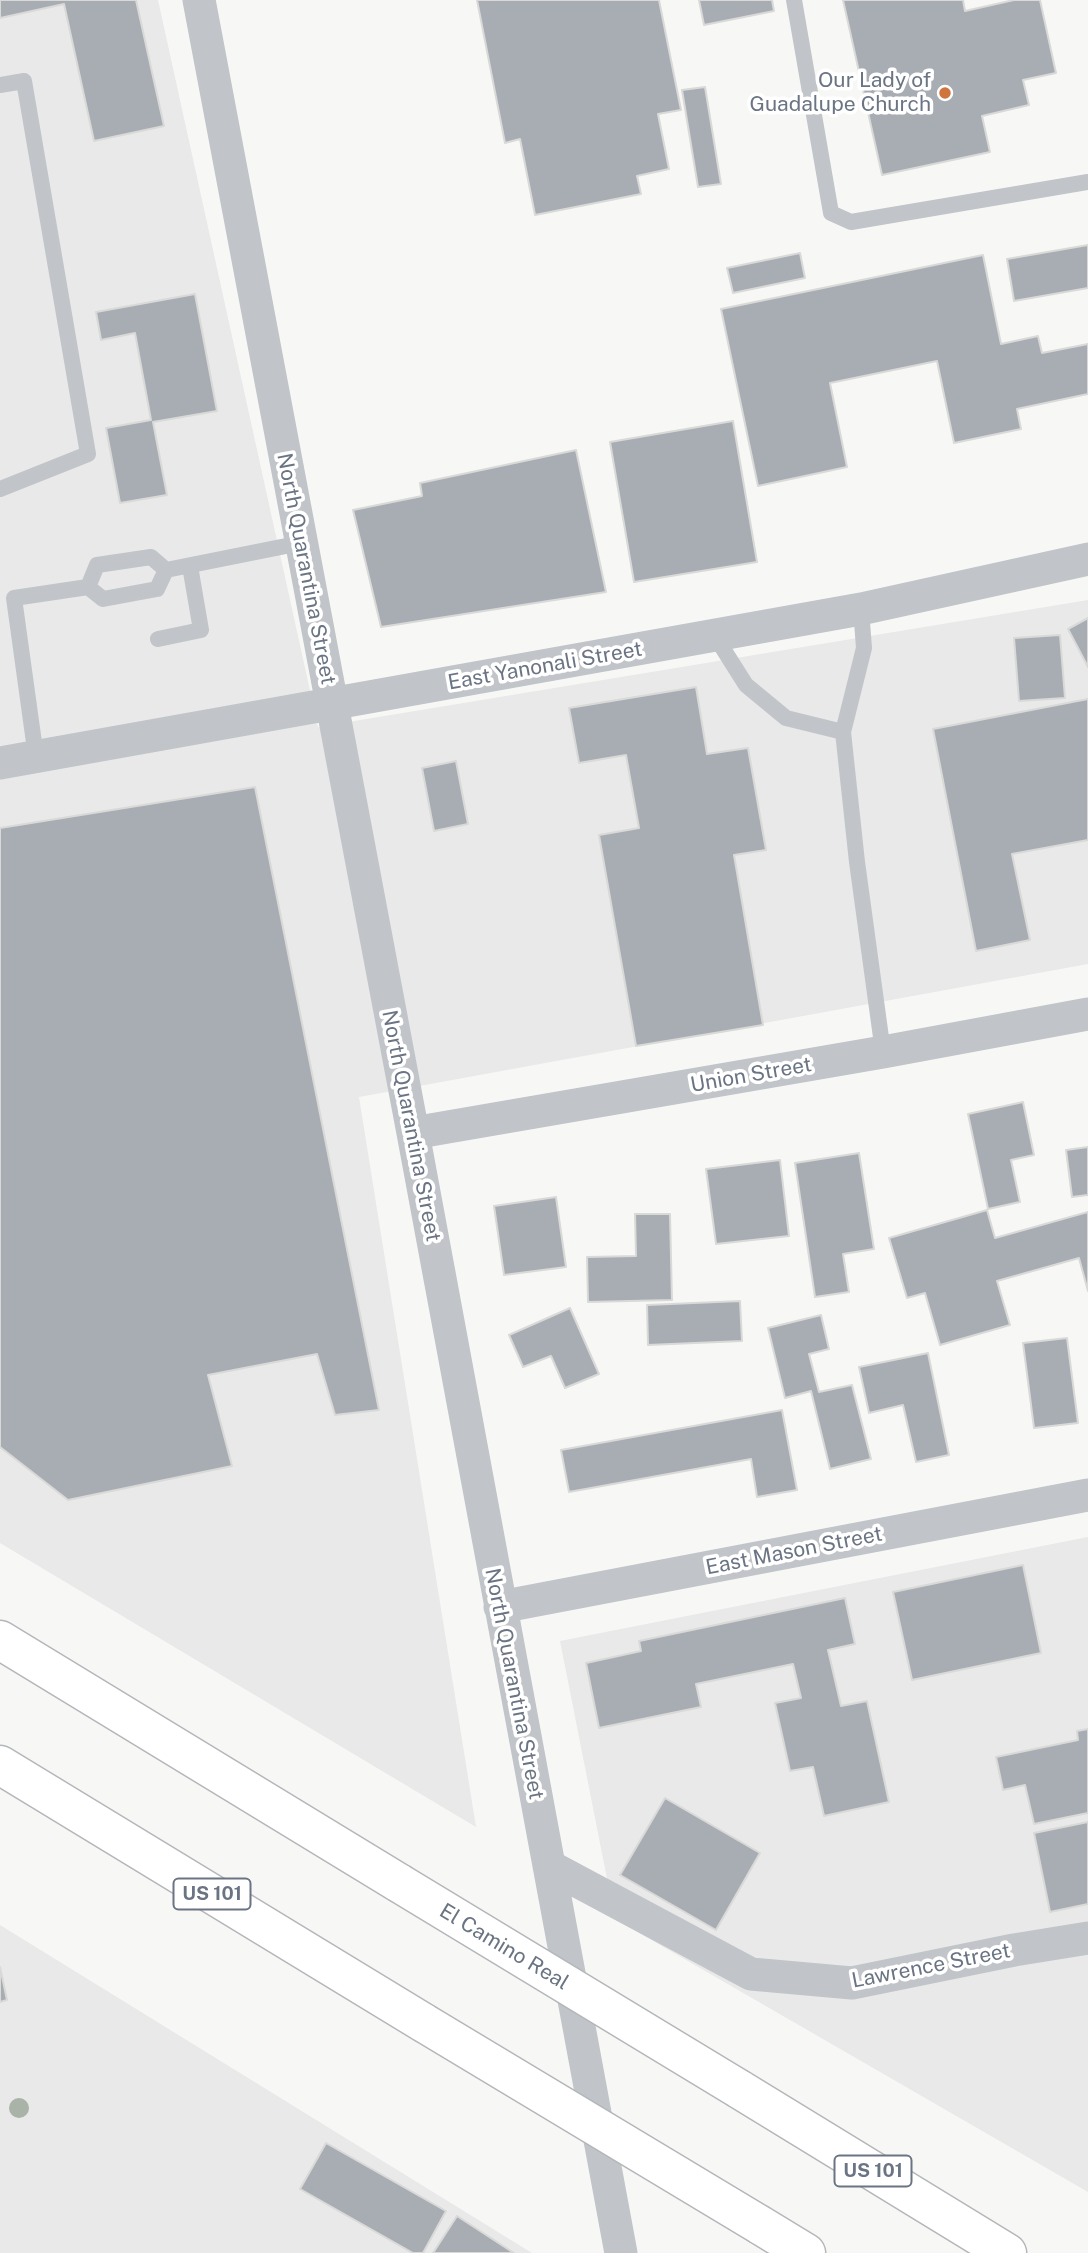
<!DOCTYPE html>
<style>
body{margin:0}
canvas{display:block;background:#f7f8f5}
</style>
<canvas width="1088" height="2253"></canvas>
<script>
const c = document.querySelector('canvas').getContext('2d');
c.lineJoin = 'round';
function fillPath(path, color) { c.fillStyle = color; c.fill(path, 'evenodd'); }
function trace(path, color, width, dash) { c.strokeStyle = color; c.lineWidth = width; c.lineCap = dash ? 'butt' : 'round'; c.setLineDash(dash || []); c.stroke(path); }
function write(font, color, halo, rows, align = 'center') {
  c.font = font + ' "Public Sans",sans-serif'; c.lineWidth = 7; c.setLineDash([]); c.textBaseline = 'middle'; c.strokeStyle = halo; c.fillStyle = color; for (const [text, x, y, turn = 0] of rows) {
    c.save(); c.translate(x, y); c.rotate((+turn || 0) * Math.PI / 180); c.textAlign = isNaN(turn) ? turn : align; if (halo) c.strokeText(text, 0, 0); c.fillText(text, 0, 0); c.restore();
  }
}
fillPath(new Path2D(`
 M0,0H158L318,727L1088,600V964L359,1097L476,1827L0,1543Z
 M1088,1537V2192L615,1919L560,1641Z
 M0,1925L532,2253H0Z`), '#e8e9e8');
const building = new Path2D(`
 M0,0H136L164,126L94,141L64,4L0,18Z
 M477,0H659L681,110L658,114L669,169L637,176L641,194L535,215L520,139L505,143Z
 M699,0H772L774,11L704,25Z
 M843,0H963L965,11L1014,0H1040L1056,73L1023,80L1029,105L982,116L990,152L882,175Z
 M705,87L721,184L698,187L682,90Z
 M1088,245V288L1014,301L1007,259Z
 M800,253L805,278L733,293L727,268Z
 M983,255L1001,344L1038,336L1042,353L1088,344V394L1017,409L1021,429L954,443L937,361L830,383L847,467L758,486L721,309Z
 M195,294L217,411L153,422L167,495L120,503L106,428L151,420L135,333L101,340L96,312Z
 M733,421L757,562L634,582L610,442Z
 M576,450L606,592L381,627L353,510L422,496L420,483Z
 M1088,618V667L1068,629Z
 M1060,635L1065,698L1019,701L1014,638Z
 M696,687L707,754L748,748L766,850L734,855L763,1025L636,1046L599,835L639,828L626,755L579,763L569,708Z
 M1088,699V840L1012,854L1030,940L976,951L933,729Z
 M456,761L468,824L434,831L422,768Z
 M255,787L379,1410L335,1415L317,1354L208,1375L232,1466L68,1500L0,1447V828Z
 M1023,1102L1034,1155L1011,1160L1020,1202L988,1209L968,1114Z
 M1088,1147V1195L1072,1197L1066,1150Z
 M859,1153L874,1249L843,1254L849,1292L815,1297L795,1163Z
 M780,1160L789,1236L716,1244L706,1169Z
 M556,1197L566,1267L504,1275L494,1206Z
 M987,1210L995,1238L1088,1212V1291L1079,1258L997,1281L1010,1325L940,1345L925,1293L907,1298L889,1238Z
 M635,1214H670L672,1300L588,1302L587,1257L636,1256Z
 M740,1301L742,1341L648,1345L647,1305Z
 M570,1308L599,1374L565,1388L551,1356L523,1367L509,1335Z
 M821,1315L829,1349L809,1354L819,1392L852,1385L871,1459L830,1469L811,1391L785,1398L768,1328Z
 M1067,1338L1078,1423L1034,1428L1023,1343Z
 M928,1353L949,1455L916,1462L903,1405L869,1413L859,1367Z
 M782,1410L797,1490L757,1497L751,1459L569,1492L561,1450Z
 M1023,1565L1041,1653L912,1680L893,1592Z
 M845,1598L855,1644L828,1650L841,1706L867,1701L889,1802L824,1816L813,1767L790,1771L775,1703L801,1698L793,1664L696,1684L701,1707L599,1728L586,1663L641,1651L639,1641Z
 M1088,1729V1813L1034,1824L1025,1785L1003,1790L996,1757L1078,1740L1077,1731Z
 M665,1798L760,1853L716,1930L620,1875Z
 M1088,1822V1904L1050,1912L1034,1833Z
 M0,1967L7,2000L0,2002Z
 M326,2143L446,2211L423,2253H413L300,2189Z
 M457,2216L514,2253H433Z`);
fillPath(building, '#a8adb4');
trace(building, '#d9d9d8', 2);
const highway = new Path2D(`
 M0,1640L399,1883
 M0,1765L424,2023
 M739,2089L1007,2253
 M760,2225L806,2253`);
trace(highway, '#b4b7ba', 41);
trace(new Path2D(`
 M794,0L831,213L851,222L1088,182
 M0,85L24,81L88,454L0,489
 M166,570L301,543
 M88,587L97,565L151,557L166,570
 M861,609L864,648L843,732L857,862L883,1052
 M715,636L746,685L786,718L843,732
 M158,639L201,630L190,566
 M36,757L14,598L88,587L103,599L157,589L166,570`), '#c1c4c8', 16);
trace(new Path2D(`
 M199,0L413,1133L621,2253
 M0,763L861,609L1088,559
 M413,1133L883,1052L1088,1014
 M500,1607L1088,1495
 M549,1866L751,1974L852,1983L1014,1950L1088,1938`), '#c1c4c8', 33);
trace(highway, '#fff', 38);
const highwayBridge = new Path2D(`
 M399,1883L739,2089
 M424,2023L760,2225`);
trace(highwayBridge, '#b4b7ba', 41, []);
trace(highwayBridge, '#fff', 38);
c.fillStyle = '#a9b3a7';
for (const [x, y] of [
 [19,2108]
]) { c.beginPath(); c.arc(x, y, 10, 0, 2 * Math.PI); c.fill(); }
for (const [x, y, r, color] of [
 [945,93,7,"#d0743d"]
]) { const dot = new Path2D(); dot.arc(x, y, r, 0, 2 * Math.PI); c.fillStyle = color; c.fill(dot); trace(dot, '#fff', 2.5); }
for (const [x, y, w] of [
 [212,1894,77],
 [873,2171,77]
]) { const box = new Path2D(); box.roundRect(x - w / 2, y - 15.5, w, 31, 5); c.fillStyle = '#fff'; c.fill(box); trace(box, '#6a7483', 2); }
write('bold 19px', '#6a7483', null, [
 ["US 101",212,1894],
 ["US 101",873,2171]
]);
write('21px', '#6a7483', '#fff', [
 ["Our Lady of",931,81],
 ["Guadalupe Church",931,105]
], 'right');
write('21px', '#6a7483', '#fff', [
 ["North Quarantina Street",306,569,79],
 ["East Yanonali Street",545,666,-10],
 ["Union Street",751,1075,-10],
 ["North Quarantina Street",411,1126,79],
 ["East Mason Street",794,1551,-11],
 ["North Quarantina Street",514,1684,79],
 ["El Camino Real",504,1947,31],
 ["Lawrence Street",931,1966,-11]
]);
</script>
